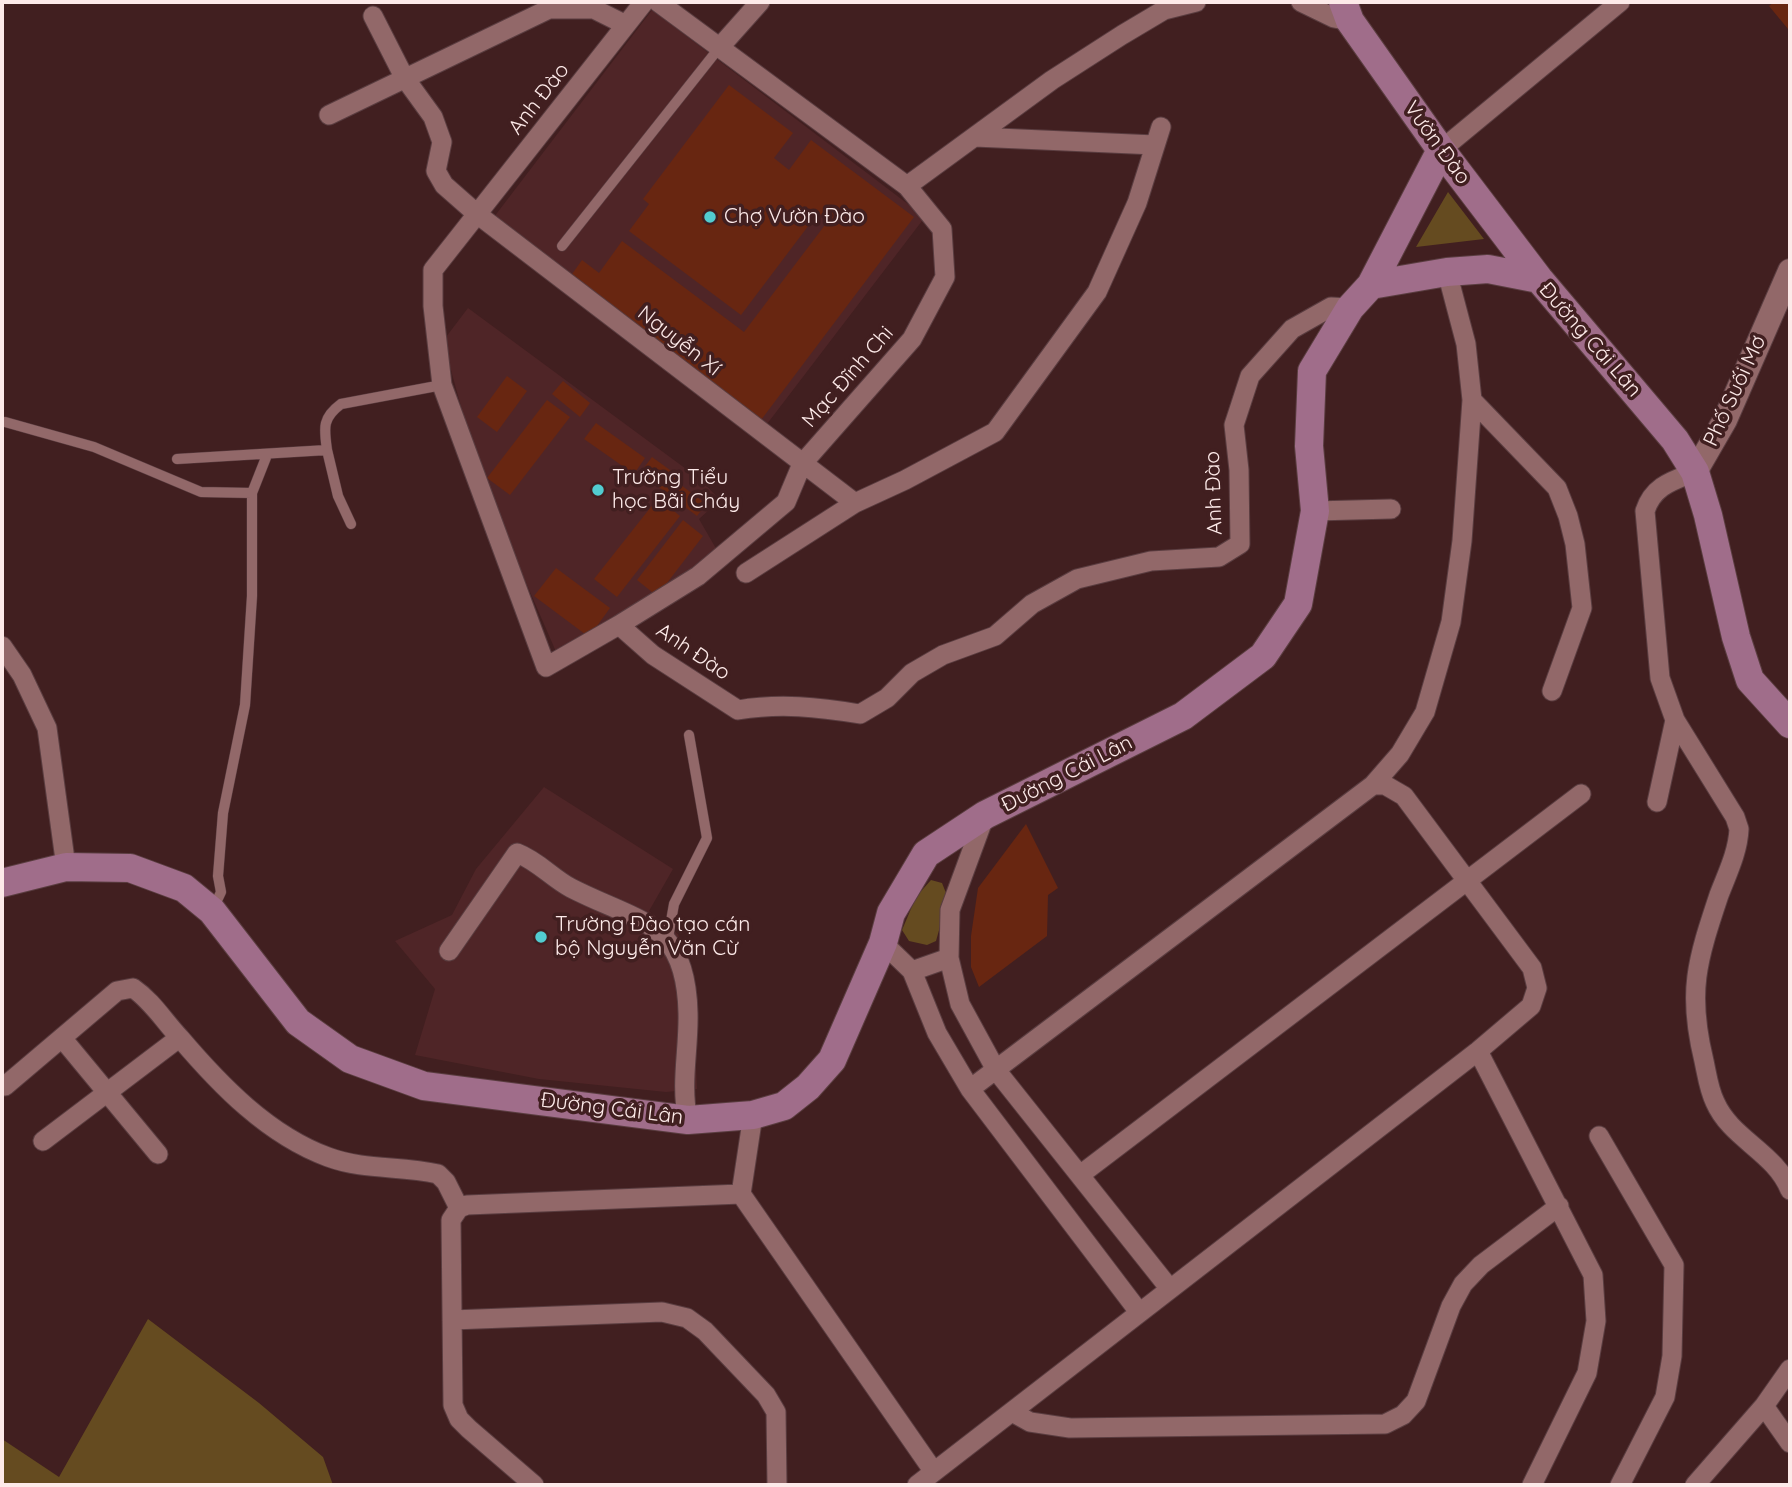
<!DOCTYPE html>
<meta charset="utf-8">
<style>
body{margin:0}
#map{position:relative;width:1792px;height:1487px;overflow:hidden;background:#411f20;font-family:Quicksand,sans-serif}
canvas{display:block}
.frame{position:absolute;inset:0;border:4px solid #fdeae9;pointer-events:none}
</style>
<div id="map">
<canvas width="1792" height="1487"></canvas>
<div class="frame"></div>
</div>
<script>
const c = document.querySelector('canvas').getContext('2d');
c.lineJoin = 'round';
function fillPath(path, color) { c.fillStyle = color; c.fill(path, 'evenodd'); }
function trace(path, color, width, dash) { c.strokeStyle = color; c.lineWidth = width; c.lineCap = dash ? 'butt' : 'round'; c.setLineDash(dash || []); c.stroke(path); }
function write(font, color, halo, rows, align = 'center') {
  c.font = font + ' Quicksand,sans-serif'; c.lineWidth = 7; c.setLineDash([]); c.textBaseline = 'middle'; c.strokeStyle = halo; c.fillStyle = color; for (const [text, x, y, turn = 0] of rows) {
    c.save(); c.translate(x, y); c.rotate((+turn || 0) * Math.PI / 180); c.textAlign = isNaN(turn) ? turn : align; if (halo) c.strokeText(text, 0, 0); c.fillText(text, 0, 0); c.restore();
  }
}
fillPath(new Path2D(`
 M652,10L925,217L767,424L494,217Z
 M468,308L701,480L720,500L699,519L718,552L695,569L557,654L481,479L443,341Z
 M544,787L673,869L649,911L678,934L692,973L697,1089L666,1092L539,1079L415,1055L435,989L395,941L452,915L476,869Z`), '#4f2527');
fillPath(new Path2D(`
 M1448,192L1484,239L1416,247Z
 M931,880L942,883L948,898L936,941L927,945L909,941L902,930L916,897Z
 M148,1319L259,1403L323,1457L333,1485H2V1439L59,1477Z`), '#654b20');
fillPath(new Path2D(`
 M1774,2H1790L1788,29L1769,6Z
 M729,85L793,133L774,158L789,170L811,140L914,217L761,420L570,277L582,260L599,273L622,241L744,332L828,221L818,213L741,315L629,231L649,204L643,199Z
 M507,376L527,391L497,432L477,417Z
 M563,381L590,403L580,417L552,394Z
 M547,400L570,417L510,495L487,478Z
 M596,423L645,458L634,474L584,439Z
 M652,457L681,478L677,482L706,504L697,516L640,473Z
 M658,498L680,516L617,597L594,579Z
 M683,520L703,536L657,596L637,580Z
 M556,568L610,608L589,637L534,596Z
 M1026,824L1058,888L1048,895L1047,936L979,987L971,967V936L978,888Z`), '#682611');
const service = new Path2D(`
 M562,246L719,48
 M5,422L94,447L201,492L252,493
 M327,450L338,496L351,524
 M177,459L327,450C324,428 322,418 341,404L442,385
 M214,907L221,892L218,876L223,813L245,705L252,596V493L267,455
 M668,938L674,904L707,838L689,735`);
const minor = new Path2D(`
 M644,2L433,270V306L442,385L546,667L619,625L653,655L738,710C780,703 818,707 860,714L887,698L912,673L943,655L995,636L1032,604L1077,579L1151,561L1219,557L1240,544L1239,470L1234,425L1250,376L1292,329L1331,307L1350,308
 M1301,2L1334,18L1350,21
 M373,16L404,77L433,117L442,142L436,171L444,185L477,214L855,503
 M719,48L760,2
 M329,115L549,9H594L626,25
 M975,137L1155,145
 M1441,150L1620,2
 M907,186L1052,80L1122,35L1164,10L1196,2
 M1472,400L1557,488L1568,516L1575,544L1582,608L1552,691
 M1695,472C1672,481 1653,486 1645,511L1660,678L1675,720L1735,817L1739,829C1738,852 1727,874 1719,895C1697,961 1687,992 1704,1061C1707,1075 1709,1090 1715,1102C1731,1139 1775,1152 1790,1190
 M1315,511L1391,509
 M746,573L855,503L905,480L995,432L1097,292L1137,203L1161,127
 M619,625L698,576L786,502L802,464L912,339L945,277L942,229L907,186L658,2
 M2,646L22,675L47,728L66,867
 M1373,785L1400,754L1425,712L1451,622L1462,541L1472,400L1466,344L1447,272
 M1657,802L1675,720
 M985,815L950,910L949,958L960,1004L996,1070L1170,1289
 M883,943L912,971L937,1033L970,1089L1139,1312
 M449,951L517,853C538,861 552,878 571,888C639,923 686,920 688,1013C689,1049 680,1084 688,1120
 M912,971L949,958
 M62,1038L158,1154
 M1478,1051L1593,1275L1596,1321L1587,1373L1532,1485
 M5,1086L117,991L133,988C152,1001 164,1021 180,1038C220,1085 268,1135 328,1157C366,1171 400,1165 438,1174L446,1182L459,1208
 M753,1115L741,1194L934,1472
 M1599,1136L1674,1265L1672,1356L1665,1397L1620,1485
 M43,1141L179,1038
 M1080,1175L1581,794
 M452,1320L662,1312L687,1318L705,1331L766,1395L776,1412L777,1485
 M1764,1406L1790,1443
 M1012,1412L1030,1422L1070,1428L1385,1424L1403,1415L1416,1401L1451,1306L1463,1284L1481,1265L1559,1206
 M534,1485L469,1429L459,1419L453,1405L451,1220L459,1208L467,1205L741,1194
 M917,1485L1478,1051L1531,1006L1537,988L1532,968L1404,796L1385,785H1373L970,1089
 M1695,1485L1764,1406L1790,1369`);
const tertiary = new Path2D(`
 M1695,472L1725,420L1790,271`);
const secondary = new Path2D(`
 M1343,2L1350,21L1441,150L1539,279L1675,440L1695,472L1708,515L1736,637L1750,680L1790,724
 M1371,285L1447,272L1488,269L1539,279
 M2,883L66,867L130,868L184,888L212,911L298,1022L350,1059L424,1086L688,1120L753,1115L784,1106L808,1087L832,1060L883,943L891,913L926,854L985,815L1183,716L1263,656L1298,604L1315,511L1309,446L1312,371L1350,308L1371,285L1441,150`);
trace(service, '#5a3d40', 11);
trace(minor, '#5a3d40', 21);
trace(tertiary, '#5a3d40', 26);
trace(secondary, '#5a3d40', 30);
trace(service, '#926869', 10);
trace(minor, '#926869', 19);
trace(tertiary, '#926869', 24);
trace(secondary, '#a06d8a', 28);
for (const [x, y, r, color] of [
 [710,217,7,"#52ccd0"],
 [598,490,7,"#52ccd0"],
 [541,937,7,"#52ccd0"]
]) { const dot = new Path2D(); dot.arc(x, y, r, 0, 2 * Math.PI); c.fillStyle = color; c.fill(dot); trace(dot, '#411f20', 2.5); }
write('21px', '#fdeae9', '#411f20', [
 ["Anh Đào",539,99,-52],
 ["Vườn Đào",1437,143,54],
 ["Đường Cái Lân",1590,340,49],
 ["Nguyễn Xí",679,341,38],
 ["Mạc Đĩnh Chi",848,377,-49],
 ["Phố Suối Mơ",1735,391,-65],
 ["Anh Đào",1214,493,-92],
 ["Anh Đào",693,652,34],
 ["Đường Cái Lân",1067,774,-27],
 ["Đường Cái Lân",612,1109,7]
]);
write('21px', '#fdeae9', '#411f20', [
 ["Chợ Vườn Đào",724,217],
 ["Trường Tiểu",612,478],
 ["học Bãi Cháy",612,502],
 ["Trường Đào tạo cán",555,925],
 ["bộ Nguyễn Văn Cừ",555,949]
], 'left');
</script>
